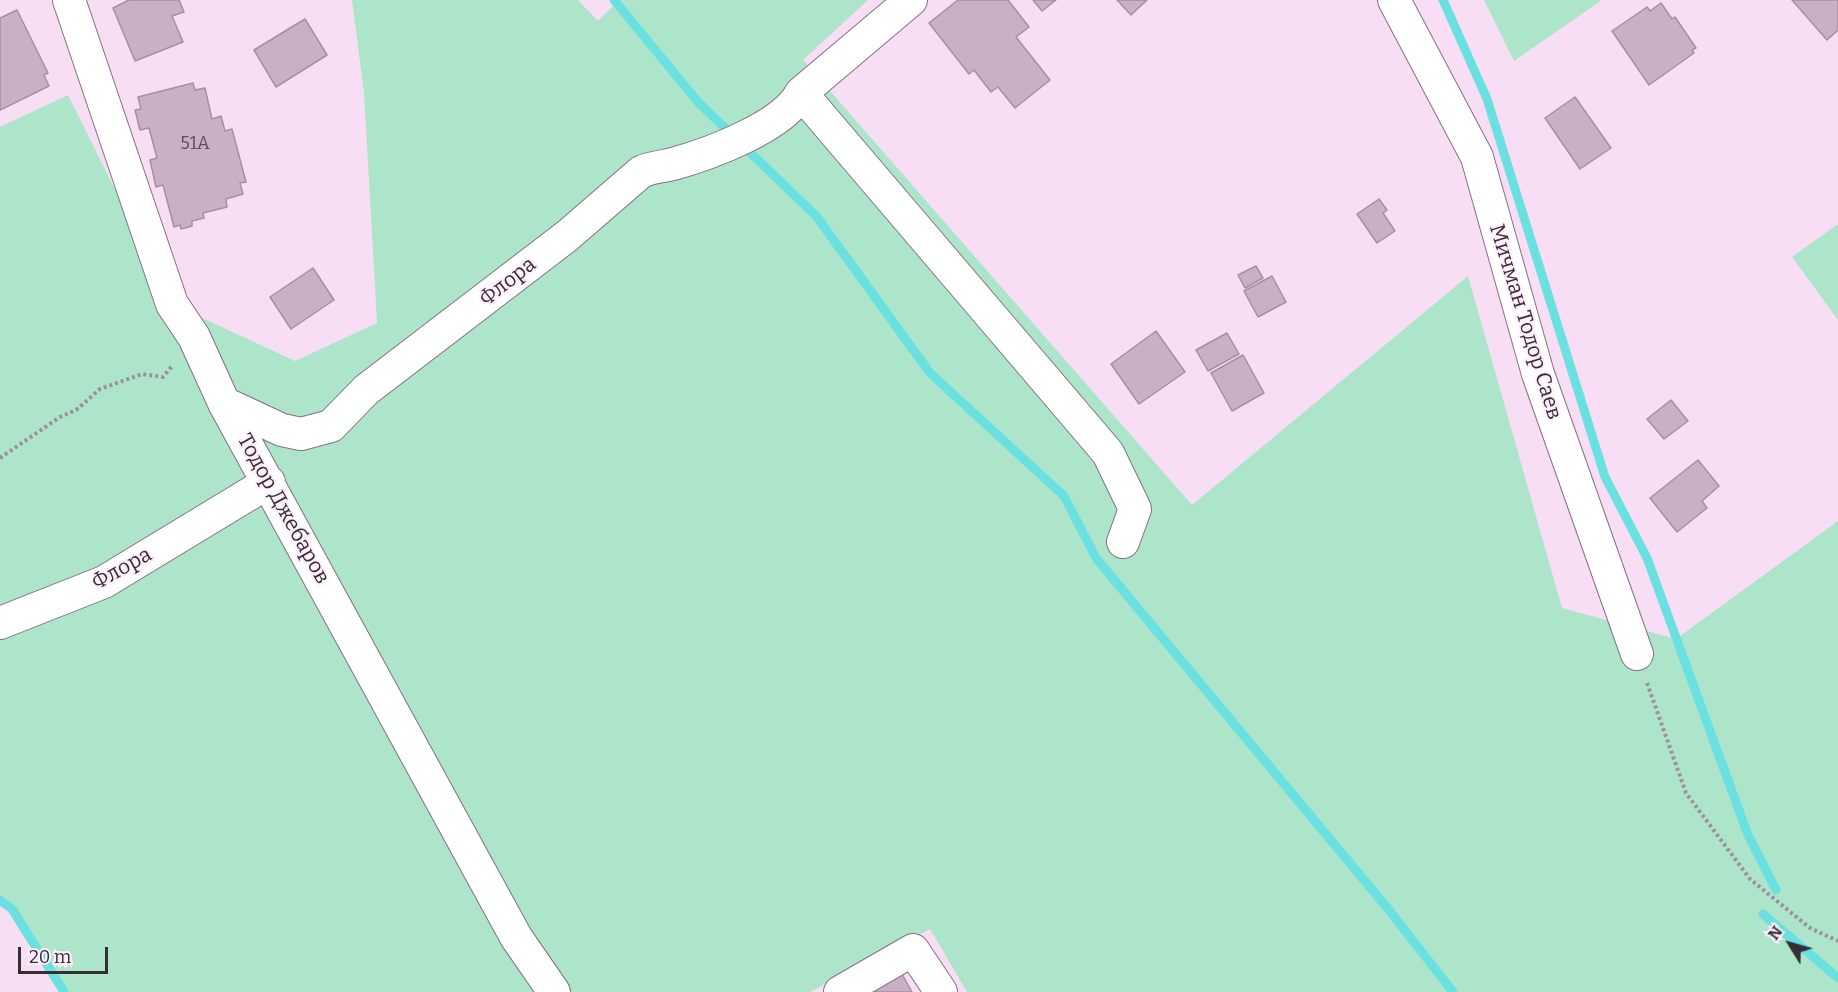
<!DOCTYPE html>
<meta charset="utf-8">
<style>
body{margin:0}
#map{position:relative;width:1838px;height:992px;overflow:hidden;background:#f8def5;font-family:Bitter,serif}
canvas{display:block}
.north{position:absolute;left:1760px;top:914px;width:60px;height:60px;-webkit-text-stroke:4px #ffeffd;paint-order:stroke;rotate:307deg;font-size:16px;font-weight:700;line-height:24px;text-align:center;color:#362d35}
.north::after{content:'';display:block;margin:auto;width:21px;height:27px;background:#362d35;clip-path:polygon(50% 0,100% 100%,50% 72%,0 100%)}
.scale{position:absolute;left:18px;top:947px;width:90px;height:27px;box-sizing:border-box;border:3px solid #362d35;border-top:0;padding-left:8px;font-size:18px;line-height:21px;white-space:nowrap;color:#362d35;-webkit-text-stroke:4px #ffeffd;paint-order:stroke}
</style>
<div id="map">
<canvas width="1838" height="992"></canvas>
<div class="north">N</div>
<div class="scale">20 m</div>
</div>
<script>
const c = document.querySelector('canvas').getContext('2d');
c.lineJoin = 'round';
function fillPath(path, color) { c.fillStyle = color; c.fill(path, 'evenodd'); }
function trace(path, color, width, dash) { c.strokeStyle = color; c.lineWidth = width; c.lineCap = dash ? 'butt' : 'round'; c.setLineDash(dash || []); c.stroke(path); }
function write(font, color, halo, rows, align = 'center') {
  c.font = font + ' Bitter,serif'; c.lineWidth = 4.5; c.setLineDash([]); c.textBaseline = 'middle'; c.strokeStyle = halo; c.fillStyle = color; for (const [text, x, y, turn = 0] of rows) {
    c.save(); c.translate(x, y); c.rotate((+turn || 0) * Math.PI / 180); c.textAlign = isNaN(turn) ? turn : align; if (halo) c.strokeText(text, 0, 0); c.fillText(text, 0, 0); c.restore();
  }
}
fillPath(new Path2D(`
 M352,0H578L598,21L619,0H868L803,60L1192,505L1468,276L1562,608L1676,639L1838,521V992H967L930,929L810,992H64L12,909L0,900V127L68,95L172,304L295,361L377,323L364,93Z
 M1484,0H1602L1514,61Z
 M1838,224V320L1792,257Z`), '#ace5ca');
trace(new Path2D(`
 M614,0L698,102L817,217L930,373L1064,496L1096,558L1389,910L1453,992
 M1443,0L1487,99L1605,477L1647,558L1748,835L1776,890
 M0,900L12,909L64,992
 M1763,914L1838,978`), '#6ae0e1', 9);
const building = new Path2D(`
 M179,0L184,12L172,16L183,42L135,61L113,8L129,0Z
 M958,0H1008L1029,27L1016,37L1050,80L1015,108L998,87L991,92L974,70L969,74L929,23Z
 M1033,0H1056L1042,11Z
 M1117,0H1147L1131,15Z
 M1792,0H1838V30L1827,40Z
 M1661,3L1672,19L1675,17L1696,48L1692,50L1694,53L1649,85L1612,31L1647,7L1650,11Z
 M17,10L48,73L44,75L49,86L0,110V18Z
 M305,19L327,55L276,87L254,50Z
 M193,83L195,90L205,88L212,119L221,116L225,131L232,129L246,182L240,183L243,194L226,199L227,207L203,213L204,218L192,221V226L181,229L180,225L174,227L163,185L156,187L150,160L157,158L149,128L140,130L135,110L141,109L138,97Z
 M1575,97L1611,148L1580,169L1545,118Z
 M1379,199L1387,210L1383,213L1395,231L1377,243L1357,214Z
 M1256,266L1263,278L1245,288L1238,275Z
 M313,268L334,300L291,329L270,297Z
 M1272,276L1286,302L1258,317L1244,291Z
 M1156,331L1185,372L1139,404L1111,364Z
 M1227,333L1239,354L1208,371L1196,350Z
 M1243,355L1264,393L1232,411L1211,373Z
 M1671,400L1688,421L1664,439L1647,419Z
 M1698,460L1719,486L1702,501L1707,508L1677,532L1650,498Z
 M902,974L912,992H871Z`);
fillPath(building, '#cab0c5');
trace(building, '#a78fa3', 1.5);
const minor = new Path2D(`
 M69,0L172,304L194,337L224,403L516,937L554,992
 M1394,0L1477,157L1538,374L1637,654
 M801,93L1108,453L1135,509L1123,542
 M224,403L282,430L301,434L331,426L366,390L567,236L641,172C652,167 661,167 673,164C709,154 783,127 801,93L911,0
 M0,623L104,582L269,482
 M840,992L913,950L941,992`);
trace(minor, '#867084', 34);
trace(new Path2D(`
 M0,458L60,417L76,410L100,389L142,374L163,377L173,365
 M1647,683L1686,793L1750,879L1810,928L1838,941`), '#a08e9e', 4, [3, 3]);
trace(minor, '#fff', 32);
write('18px', '#5b4e59', null, [
 ["51А",195,144]
]);
write('21px', '#362d35', '#ffeffd', [
 ["Флора",508,282,-38],
 ["Мичман Тодор Саев",1525,322,73],
 ["Тодор Джебаров",283,509,61],
 ["Флора",122,569,-29]
]);
</script>
